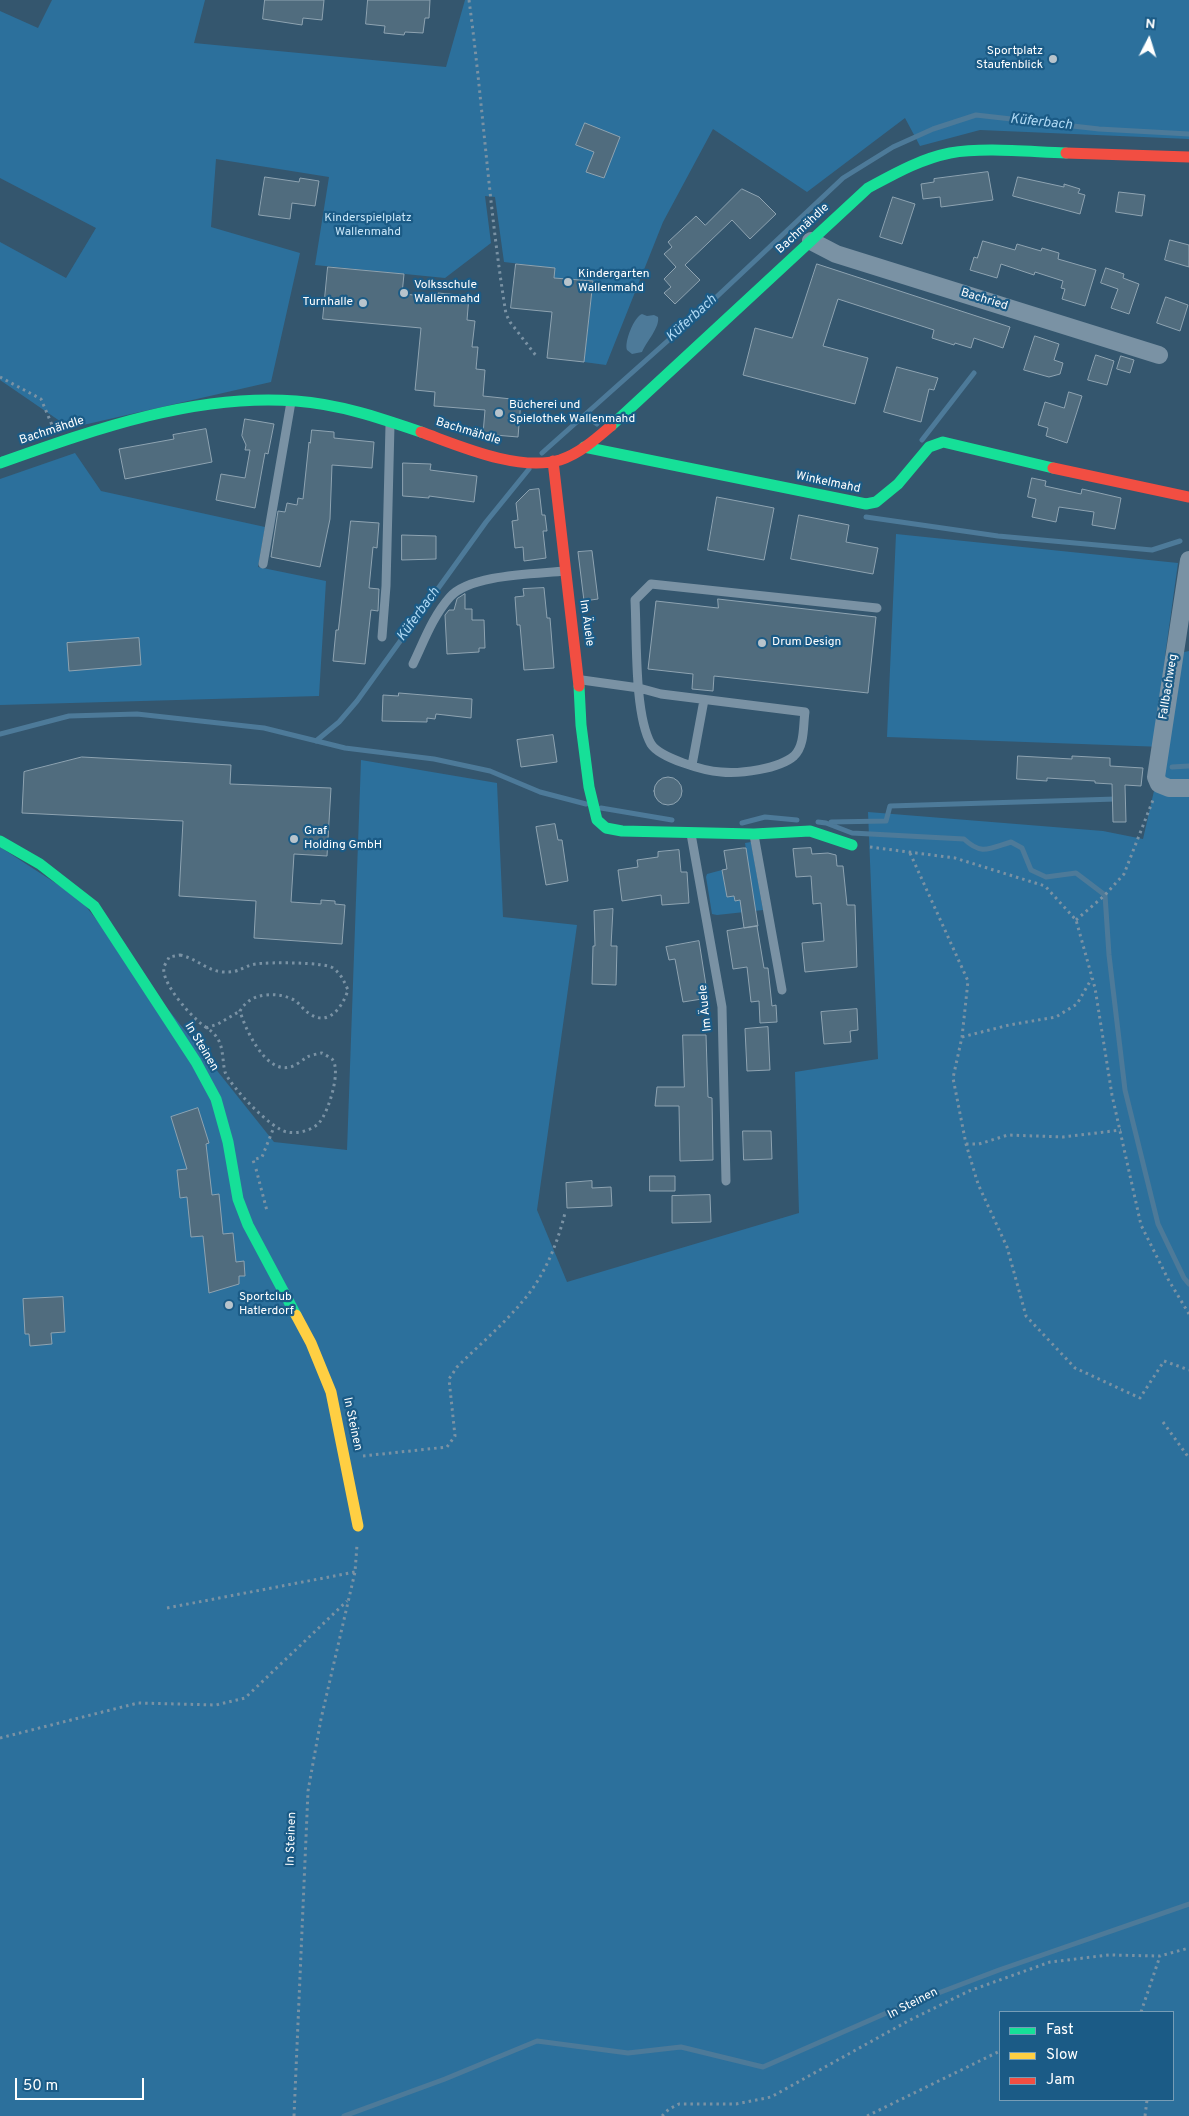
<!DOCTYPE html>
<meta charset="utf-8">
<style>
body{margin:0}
#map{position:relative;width:1189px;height:2116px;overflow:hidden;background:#34566e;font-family:Overpass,sans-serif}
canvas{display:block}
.legend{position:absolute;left:999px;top:2011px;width:175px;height:90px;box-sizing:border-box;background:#1b5b86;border:1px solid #769db6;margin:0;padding:6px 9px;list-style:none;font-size:15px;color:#fff}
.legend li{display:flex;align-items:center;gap:10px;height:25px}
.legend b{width:25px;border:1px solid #769db6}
.north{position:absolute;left:1124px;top:15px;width:50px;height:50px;-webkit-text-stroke:4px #1b5b86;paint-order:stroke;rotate:5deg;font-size:14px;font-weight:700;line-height:20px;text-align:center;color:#fff}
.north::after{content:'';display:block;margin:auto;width:18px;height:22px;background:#fff;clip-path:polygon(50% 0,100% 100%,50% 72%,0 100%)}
.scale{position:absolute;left:15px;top:2078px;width:129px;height:22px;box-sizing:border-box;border:2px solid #fff;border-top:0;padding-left:6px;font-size:15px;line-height:18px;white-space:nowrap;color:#fff;-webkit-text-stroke:4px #1b5b86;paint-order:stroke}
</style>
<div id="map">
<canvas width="1189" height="2116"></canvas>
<ul class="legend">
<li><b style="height:6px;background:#16e098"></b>Fast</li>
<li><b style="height:6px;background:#ffcf43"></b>Slow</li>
<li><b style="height:6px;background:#f24e42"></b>Jam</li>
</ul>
<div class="north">N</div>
<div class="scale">50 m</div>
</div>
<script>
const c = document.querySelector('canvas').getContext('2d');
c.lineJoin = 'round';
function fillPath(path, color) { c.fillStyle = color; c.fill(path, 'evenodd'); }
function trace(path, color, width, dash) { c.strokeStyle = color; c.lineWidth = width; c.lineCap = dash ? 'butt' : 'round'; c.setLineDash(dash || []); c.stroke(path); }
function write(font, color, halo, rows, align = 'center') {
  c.font = font + ' Overpass,sans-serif'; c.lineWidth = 4.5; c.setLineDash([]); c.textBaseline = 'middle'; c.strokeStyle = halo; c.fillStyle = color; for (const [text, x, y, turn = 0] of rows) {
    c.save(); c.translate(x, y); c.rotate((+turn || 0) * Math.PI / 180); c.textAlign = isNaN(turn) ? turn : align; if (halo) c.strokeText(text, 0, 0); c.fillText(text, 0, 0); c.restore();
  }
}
fillPath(new Path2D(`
 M52,0H205L194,43L446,67L465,0H1189V139L980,130L920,146L905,118L807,192L713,129L663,222L606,365L584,362L593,282L554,278L555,268L504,262L495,197L485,196L491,243L445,278L315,265L329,177L216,159L211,227L300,253L271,382L70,428L0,380V242L66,278L96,228L0,178V11L38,28Z
 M75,453L101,491L265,527L258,567L326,581L319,696L0,705V479Z
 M896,534L1178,563L1165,656L1189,651V2116H0V847L80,899L274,1142L347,1150L361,760L497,783L503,917L577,925L537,1210L567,1282L799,1213L795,1072L878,1059L868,812L1103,831L1143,839L1164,747L887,737ZM1000,2012H1173V2100H1000Z
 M751,842L763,910L717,915L712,914L706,877L707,874L722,870L727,897L753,893L745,843Z`), '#2c709c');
fillPath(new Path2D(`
 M642,314L647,316L654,315L658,317C660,327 647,341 642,352L632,354L627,350C624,342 634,317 642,314Z`), '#4d7a99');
trace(new Path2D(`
 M586,415L597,424
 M922,440L974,373
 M542,453L709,304L843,178L893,147L933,129L976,115L1099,129L1189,134
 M866,517L998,536L1152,550L1180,541
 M0,734L69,716L137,714L264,728L345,748L434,759L490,771L540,792L586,804
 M316,741L339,722L357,701L486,522L529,469
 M1172,767L1189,766
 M601,808L672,820
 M818,822L826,823L852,833L964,839C982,856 990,848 1011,842L1022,848L1031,870L1046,877L1076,873L1105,895L1109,955L1125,1090L1158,1224L1184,1278L1189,1284
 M831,822L886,821L890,806L1116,799
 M742,823L765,817L797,820
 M344,2116L445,2079L537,2041L628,2053L681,2047L763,2067L891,2011L999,1970L1189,1904`), '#4d7a99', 5);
const building = new Path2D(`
 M265,0H324L322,20L303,18L302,25L263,19Z
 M368,0H430L429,18H425L423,33L405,32L404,35L384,33L385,26L366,24Z
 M585,123L620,137L604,178L586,172L594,152L576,145Z
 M988,172L993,200L941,207L940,197L923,199L921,184L934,182V179Z
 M265,177L299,182L300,178L319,181L315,206L292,203L290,219L259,215Z
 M1018,177L1064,187V184L1080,189L1078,193L1085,195L1080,214L1013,196Z
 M742,189L759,197L776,214L750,239L732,220L685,265L700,280L675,304L664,293L671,287L664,279L676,267L664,254L672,247L668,242L696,216L705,225Z
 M1119,192L1145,195L1142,216L1116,212Z
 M893,197L915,204L902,244L880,237Z
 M1170,240L1189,245V267L1165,260Z
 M983,241L1015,250L1017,244L1041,251L1042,248L1059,253L1058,259L1096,270L1085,306L1062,299L1065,289L1061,288L1063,281L1035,272L1034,275L1001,264L997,278L970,270L974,257L977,258Z
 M516,264L555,268L554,278L593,281L584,362L547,358L552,312L511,308Z
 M817,264L1010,327L1003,348L974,338L971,348L955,343L954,345L932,338L934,330L838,299L823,346L868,358L855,404L743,375L755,328L792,338Z
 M328,267L404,274L402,294L438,297V293L469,296L467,320L475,321L472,347H478L476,369L485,370L483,396L521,400L518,437L483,434L485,410L434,406L435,392L415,390L421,328L323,319Z
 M1106,268L1124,274L1123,278L1139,284L1129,314L1111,308L1118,289L1101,283Z
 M1166,297L1188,305L1180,331L1157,323Z
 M1035,336L1059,344L1054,360L1063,363L1060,374L1049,377L1024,370Z
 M1096,355L1114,361L1107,385L1088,380Z
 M1121,356L1134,360L1130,373L1117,369Z
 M897,367L938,378L934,390L929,389L921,422L884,412Z
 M1069,392L1082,396L1067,443L1046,436L1048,428L1038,425L1045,402L1064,408Z
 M245,419L274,424L268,454L265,453L255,508L216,500L221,474L245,478L250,450H245L246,445L242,436Z
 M206,429L212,462L125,479L119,449L174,439L173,435Z
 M312,430L334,432V438L374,442L372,468L332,465L330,519L320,567L271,557L278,511L285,512L287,503L297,505L298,498L303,499L309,442L310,443Z
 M403,463L431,464L430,470L477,476L474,502L429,496V498L403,496Z
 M1032,478L1046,481L1045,486L1081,494L1082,489L1121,498L1115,529L1092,525L1094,512L1059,507L1056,522L1032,517L1036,499L1028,497Z
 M539,489L542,515H545L547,531H543L546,558L524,561L523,547L515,548L512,521L518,520L516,503L529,490Z
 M717,497L774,508L764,560L708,550Z
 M799,515L849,525L846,542L878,548L873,574L791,559Z
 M351,521L379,523L377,548L373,547L369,588L379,589L378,611L371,610L365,664L333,661L336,630H338Z
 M402,535L436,536V559L402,560Z
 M592,551L598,599L584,601L578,552Z
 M544,588L547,618H550L554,668L524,670L520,625H517L515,597L524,596L523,589Z
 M465,594V609H472V620H484L485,648H479V652L447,654L445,615L449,610H454L457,599Z
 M718,599L876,617L868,693L714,676L713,691L692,689L693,674L648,669L656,601L718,608Z
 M139,638L141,665L69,671L67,643Z
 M399,693L472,699L471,718L436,714L435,719L427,718V722L382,721L383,695L398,696Z
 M553,735L557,762L521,767L517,740Z
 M1018,756L1072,759V756L1110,758V766L1143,768L1141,786L1125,785L1126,822H1113L1112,784L1095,783V781L1047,778V781L1017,779Z
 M82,757L231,765L230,784L331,788L327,856L294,854L291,902L321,904V900L335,901V904L345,905L342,944L254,938L256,901L179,896L183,821L22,813L24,772Z
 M654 791a14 14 0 1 1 28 0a14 14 0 1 1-28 0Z
 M555,824L558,840H562L568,881L546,885L536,827Z
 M743,848H746L758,926L744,928L740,900L735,901L734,896L727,897L722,870L727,869L724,851Z
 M811,848L812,854L828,853L836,855L837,866H843L847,905H855L857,967L805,972L802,943L824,941L821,903L813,904L811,876L796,877L793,849Z
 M679,850L681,872H687L689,903L662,905L661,895L622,901L618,870L638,867L637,860L658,857V852Z
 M613,909L611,946H617L616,985L592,984L593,946H595L594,911Z
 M757,926L764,968H768L772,1006L776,1005L777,1022L760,1023L759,1001L751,1002L747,967L733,969L727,931Z
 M699,941L708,998L683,1002L675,959L669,960L666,947Z
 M857,1009L858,1030L850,1031L851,1042L824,1044L821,1012Z
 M768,1027L770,1070L747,1071L745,1029Z
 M683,1035H706L708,1097L712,1098L713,1160L680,1161L679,1106H655L657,1087H684Z
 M198,1108L209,1143L206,1144L212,1195L219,1194L223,1234L233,1233L236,1262L244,1261L245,1276H239V1284L209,1293L203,1236L191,1237L187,1197L180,1198L177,1170L187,1169L171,1117Z
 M743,1131H771L772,1159L744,1160Z
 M650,1176H675V1191H650Z
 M592,1181V1188L611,1187L612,1206L567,1208L566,1183Z
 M710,1195L711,1222L672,1223V1196Z
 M63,1297L65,1332L51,1333L52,1344L30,1346L29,1334H25L23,1299Z`);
fillPath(building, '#506c7e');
trace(building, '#8ea3b1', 1);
trace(new Path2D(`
 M469,0C483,104 489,210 506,314L510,322L537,357
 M0,377L41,399L52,425
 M870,847L955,858L1045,886L1076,920L1095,988L1112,1095L1141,1225L1168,1279L1189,1314
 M910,853L968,981L962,1037L953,1078L966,1144L978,1184L1007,1247L1026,1316L1075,1368L1140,1398L1164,1361L1189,1370
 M1076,920L1105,895L1124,874L1153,800
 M180,955C196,958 207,971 223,972C241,973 242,966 256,964C268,962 325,962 333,968C341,974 344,981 348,990C343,1006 329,1027 310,1014C303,1010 299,1002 292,999C283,995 275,994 266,995C254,996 246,1001 240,1011C245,1029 266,1074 290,1067C296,1066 302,1060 307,1057C311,1055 317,1054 322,1053C325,1055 330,1057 332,1059C342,1070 328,1113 319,1123C311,1131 297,1134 287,1132C272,1130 230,1086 225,1072C222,1060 224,1045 215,1035C210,1029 201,1025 195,1018C185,1009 161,981 164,967C165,964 168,960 169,957Z
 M206,1028L218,1024L240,1011
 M962,1037L1009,1025L1056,1017L1077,1004L1092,978
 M966,1144H979L1008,1135L1063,1137L1121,1130
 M254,1163L253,1160L262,1157L274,1127
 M256,1169L267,1211
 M1163,1422L1189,1458
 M363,1456L447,1447L455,1436L449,1379L457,1367C479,1345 503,1325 522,1302C544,1277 557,1245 565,1213
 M167,1608L355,1572
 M0,1738L138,1703L216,1705L245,1698L347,1601
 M1141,2012L1160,1956
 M294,2116L308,1791L321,1719L355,1572L357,1545
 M662,2116L669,2109L679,2104H736L771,2097L908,2021L969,1991L1050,1962L1109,1955L1160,1956L1189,1948
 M867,2116L1000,2051
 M1145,2116L1147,2100`), '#7a92a4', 3, [2.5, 4]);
trace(new Path2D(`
 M263,564L291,402
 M382,637L386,586L390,425
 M413,664C424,641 433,616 450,597C470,574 536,574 565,571
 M582,680L639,688L661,694L805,712C803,725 805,746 794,756C779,769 740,774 721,772C704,771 660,758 651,744C634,714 637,637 635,600L651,584L877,608
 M692,765L704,700
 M691,834L722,1007L726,1181
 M754,835L782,990`), '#7a92a4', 9);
trace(new Path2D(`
 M811,241L836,254L1159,355
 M1189,560L1156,777L1159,784L1169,788H1189`), '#7a92a4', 18);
trace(new Path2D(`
 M611,426L868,188C894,174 920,159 950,153C984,147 1031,152 1066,153
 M584,447L866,504L876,502L898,484L929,447L943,442L1053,468
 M0,463C93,430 195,393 296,401C339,404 380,418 421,432
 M579,686L581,725L589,787L597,820L606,828L622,831L754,834L810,831L852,845
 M0,841L40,864L94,906L196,1062L216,1099L228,1142L238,1199L248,1225L296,1315`), '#16e098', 11);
trace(new Path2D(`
 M296,1315L311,1343L331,1392L358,1526`), '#ffcf43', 11);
trace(new Path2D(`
 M1066,153L1189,157
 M421,432C460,446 518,472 560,460C579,454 596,439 611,426
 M553,461L579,686
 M1053,468L1189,497`), '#f24e42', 11);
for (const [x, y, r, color] of [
 [1053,59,5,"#b8c4cc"],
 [568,282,5,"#b8c4cc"],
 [404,293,5,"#b8c4cc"],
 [363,303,5,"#b8c4cc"],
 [499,413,5,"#b8c4cc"],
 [762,643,5,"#b8c4cc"],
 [294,839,5,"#b8c4cc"],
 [229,1305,5,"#b8c4cc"]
]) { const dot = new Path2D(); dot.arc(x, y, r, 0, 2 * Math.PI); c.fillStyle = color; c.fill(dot); trace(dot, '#1b5b86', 2); }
write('12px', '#fff', '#1b5b86', [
 ["Sportplatz",1043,52,"right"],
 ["Staufenblick",1043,66,"right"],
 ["Kindergarten",578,275],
 ["Wallenmahd",578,289],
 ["Volksschule",414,286],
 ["Wallenmahd",414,300],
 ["Turnhalle",353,303,"right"],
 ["Bücherei und",509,406],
 ["Spielothek Wallenmahd",509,420],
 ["Drum Design",772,643],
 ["Graf",304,832],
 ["Holding GmbH",304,846],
 ["Sportclub",239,1298],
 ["Hatlerdorf",239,1312]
], 'left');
write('12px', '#c8e6f8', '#1b5b86', [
 ["Kinderspielplatz",368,219],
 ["Wallenmahd",368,233]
]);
write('12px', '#fff', '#1b5b86', [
 ["Bachmähdle",803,229,-43],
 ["Bachried",984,300,17],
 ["Bachmähdle",52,431,-18],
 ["Bachmähdle",468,432,17],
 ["Winkelmahd",828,483,12],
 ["Im Äuele",586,623,82],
 ["Fallbachweg",1169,687,-81],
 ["Im Äuele",706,1008,-96],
 ["In Steinen",201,1047,59],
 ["In Steinen",352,1424,78],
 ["In Steinen",292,1839,-88],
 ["In Steinen",913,2004,-27]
]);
write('italic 14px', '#aed8f3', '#1b5b86', [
 ["Küferbach",1041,123,6],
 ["Küferbach",692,319,-42],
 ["Küferbach",419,615,-54]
]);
</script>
